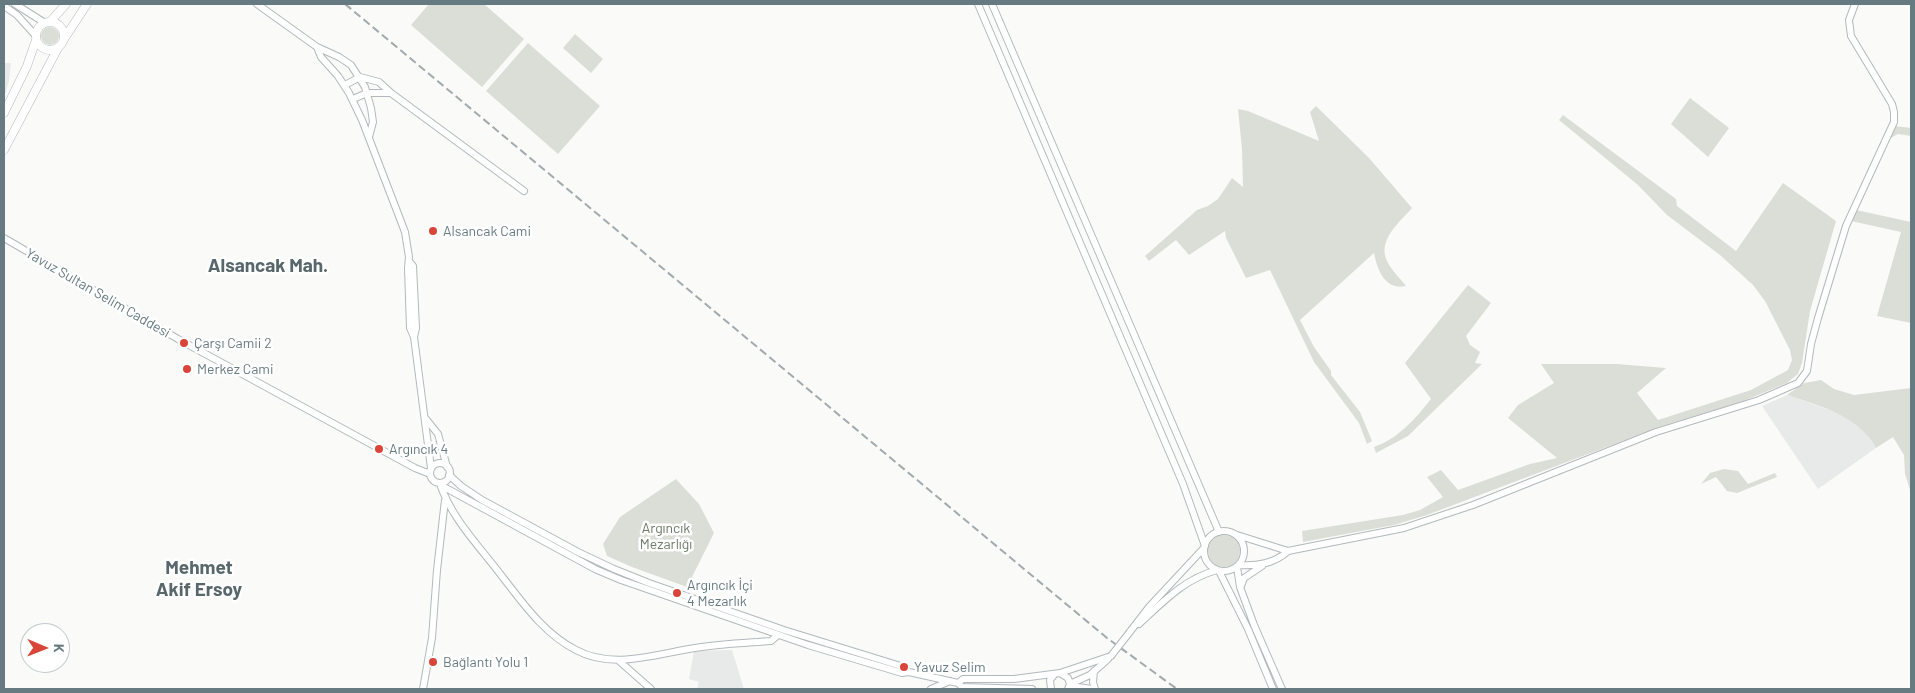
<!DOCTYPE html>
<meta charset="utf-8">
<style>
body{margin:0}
#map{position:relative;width:1915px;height:693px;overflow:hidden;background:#fafaf8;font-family:Barlow,sans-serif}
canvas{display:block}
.frame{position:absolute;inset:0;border:5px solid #667a81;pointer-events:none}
.north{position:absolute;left:20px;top:623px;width:50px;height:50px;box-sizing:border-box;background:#fff;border:1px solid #c2cacd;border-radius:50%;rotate:91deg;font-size:14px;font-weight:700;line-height:20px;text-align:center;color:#667a81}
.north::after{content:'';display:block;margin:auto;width:18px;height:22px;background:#d94539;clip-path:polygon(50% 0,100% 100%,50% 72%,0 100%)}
</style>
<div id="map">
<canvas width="1915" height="693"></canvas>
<div class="frame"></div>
<div class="north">K</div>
</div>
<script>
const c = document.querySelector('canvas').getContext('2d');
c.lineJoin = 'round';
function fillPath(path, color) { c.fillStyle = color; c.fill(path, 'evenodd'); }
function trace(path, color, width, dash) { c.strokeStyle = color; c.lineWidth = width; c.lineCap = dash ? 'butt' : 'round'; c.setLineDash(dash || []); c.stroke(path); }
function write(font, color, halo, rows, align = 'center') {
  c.font = font + ' Barlow,sans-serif'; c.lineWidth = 5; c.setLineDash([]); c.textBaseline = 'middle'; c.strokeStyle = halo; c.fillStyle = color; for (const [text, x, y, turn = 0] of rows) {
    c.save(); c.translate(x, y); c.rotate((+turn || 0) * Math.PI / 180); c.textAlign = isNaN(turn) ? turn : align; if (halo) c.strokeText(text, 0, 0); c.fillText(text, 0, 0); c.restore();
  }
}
fillPath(new Path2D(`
 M4,63H11L9,81L4,98Z
 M1787,395L1839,413L1851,420L1864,432L1876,448L1818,489L1762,406Z
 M732,650L744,689H697L699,682L689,679L694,651Z`), '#e8eae9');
fillPath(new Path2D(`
 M429,4H484L524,39L482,87L411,25Z
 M41 36a9 9 0 1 1 18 0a9 9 0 1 1-18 0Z
 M575,34L603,59L591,73L563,48Z
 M528,43L600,106L558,154L486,91Z
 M1690,98L1729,128L1708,157L1671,124Z
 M1316,106L1369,158L1412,208C1400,222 1377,240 1387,261C1391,270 1400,278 1406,286C1385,291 1377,269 1374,253L1300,320L1314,347L1331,371V375L1360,412L1372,441L1367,444L1359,423L1314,362L1270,270L1246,278L1226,238L1225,231L1189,255L1176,240L1149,261L1145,256L1197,210L1208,206L1218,199L1232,178L1243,187L1242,149L1238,109L1248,111L1319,141L1310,112Z
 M1563,115L1676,199L1677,206L1736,251L1783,183L1836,221L1810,311L1802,363L1798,374L1787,383L1741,402L1662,426L1427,515L1394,525L1303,542L1302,531L1403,515L1420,510L1443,497L1427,477L1441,470L1458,490L1530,464L1557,458L1508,418L1518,405L1554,383L1541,364H1617L1666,368L1637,393L1658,420L1751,390L1788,370L1792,360L1790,350L1765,301L1753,285L1720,255L1667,215L1638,185L1559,120Z
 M1894,126L1911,128V136L1898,134L1889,139Z
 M1856,210L1911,222V323L1877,316L1901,232L1851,221Z
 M1468,285L1491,303L1466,336L1470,345L1480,352L1475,363L1482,364L1408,436L1376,453L1374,447C1398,439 1416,418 1431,399L1405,363Z
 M1821,380L1834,389L1854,395L1911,388V493L1905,474L1904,455L1893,437L1876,448C1856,414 1822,407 1787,395L1804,383Z
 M1724,469L1738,471L1748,484L1775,473L1777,477L1737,493L1727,491L1716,477L1701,484L1710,473Z
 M676,479L699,504L714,533L687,587L632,567L607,556L603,544L620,517Z
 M1208 551a16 16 0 1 1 32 0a16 16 0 1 1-32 0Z`), '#dbded7');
const secondary = new Path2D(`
 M15,4L45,23
 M257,4L317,47L339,57L351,65L365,87L371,108L373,122L369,137
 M978,4L1183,484L1205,546
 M992,4L1219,532
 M4,6L17,15L36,36
 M317,47L321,57L338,76L349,93L362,120L405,232L409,257L408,268L410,328L414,337L431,468
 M345,85L360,77L379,82L391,93L524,191
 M353,99L367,93H391
 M4,238L178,339L415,468L430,474
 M409,261L413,266L416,328L414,337
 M426,419L438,434L447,467
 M430 473a10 10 0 1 1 20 0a10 10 0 1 1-20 0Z
 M449,475L461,486L482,500L578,552L614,569L649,583L784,630L904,667L909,672
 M441,483L444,487L595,569L621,580L808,645L902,673L909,672L958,683L962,687L1032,689
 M440,484C452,519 479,546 501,575C522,602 544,634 576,650C613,670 656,654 695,648C720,644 745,643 771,641L778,635
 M1204 551a20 20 0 1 1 40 0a20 20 0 1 1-40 0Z
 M1237,535L1288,551L1404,528L1473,505L1656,432L1759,400L1798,383L1807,371L1811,344L1818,318L1846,226L1894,122V112L1892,104L1851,36L1849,20L1855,4
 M1239,565C1257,566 1274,564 1288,551
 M1237,567L1240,587L1254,625L1282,689
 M1219,571L1248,629L1273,689
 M1241,586L1244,578L1262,566
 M1139,624C1163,602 1184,579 1217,570
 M1129,633L1149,607L1204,548
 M618,660L651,689
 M1094,671L1093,682L1095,689
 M1060,673L1111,656
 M958,683L963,679H1014L1060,673L1068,678L1070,684L1068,689
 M1070,684L1090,675L1108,659
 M1070,686L1092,689
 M423,689L432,638L437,570L445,500
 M931,689L950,681
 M1051,689L1050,680L1054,675`);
const primary = new Path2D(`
 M36 36a14 14 0 1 1 28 0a14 14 0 1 1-28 0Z
 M50,22L66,4
 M64,39L87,4
 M4,113L27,66L36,40
 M4,150L58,48`);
trace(secondary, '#b2b9bc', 8);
trace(primary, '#b3b9bc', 9);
trace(secondary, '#fff', 6);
trace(primary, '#fff', 8);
trace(new Path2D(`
 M345,4L1107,638L1177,689`), '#a1aaae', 2, [8, 4]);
const secondaryBridge = new Path2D(`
 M1111,656L1129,633`);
trace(secondaryBridge, '#b2b9bc', 8, []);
trace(secondaryBridge, '#fff', 6);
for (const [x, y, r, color] of [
 [433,231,5,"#d94539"],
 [184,343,5,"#d94539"],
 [187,369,5,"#d94539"],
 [379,449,5,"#d94539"],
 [677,593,5,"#d94539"],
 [433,662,5,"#d94539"],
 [904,667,5,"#d94539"]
]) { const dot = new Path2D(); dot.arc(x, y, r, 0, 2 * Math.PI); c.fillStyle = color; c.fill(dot); trace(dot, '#fff', 2); }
write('14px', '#667a81', '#fff', [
 ["Alsancak Cami",443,231],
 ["Çarşı Camii 2",194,343],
 ["Merkez Cami",197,369],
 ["Argıncık 4",389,449],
 ["Argıncık İçi",687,585],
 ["4 Mezarlık",687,601],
 ["Bağlantı Yolu 1",443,662],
 ["Yavuz Selim",914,667]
], 'left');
write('14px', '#667a81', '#fff', [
 ["Yavuz Sultan Selim Caddesi",98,293,30]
]);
write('14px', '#6c7965', '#fff', [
 ["Argıncık",666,528],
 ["Mezarlığı",666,544]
]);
write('bold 19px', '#58676c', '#fff', [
 ["Alsancak Mah.",268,266],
 ["Mehmet",199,568],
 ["Akif Ersoy",199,590]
]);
</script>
